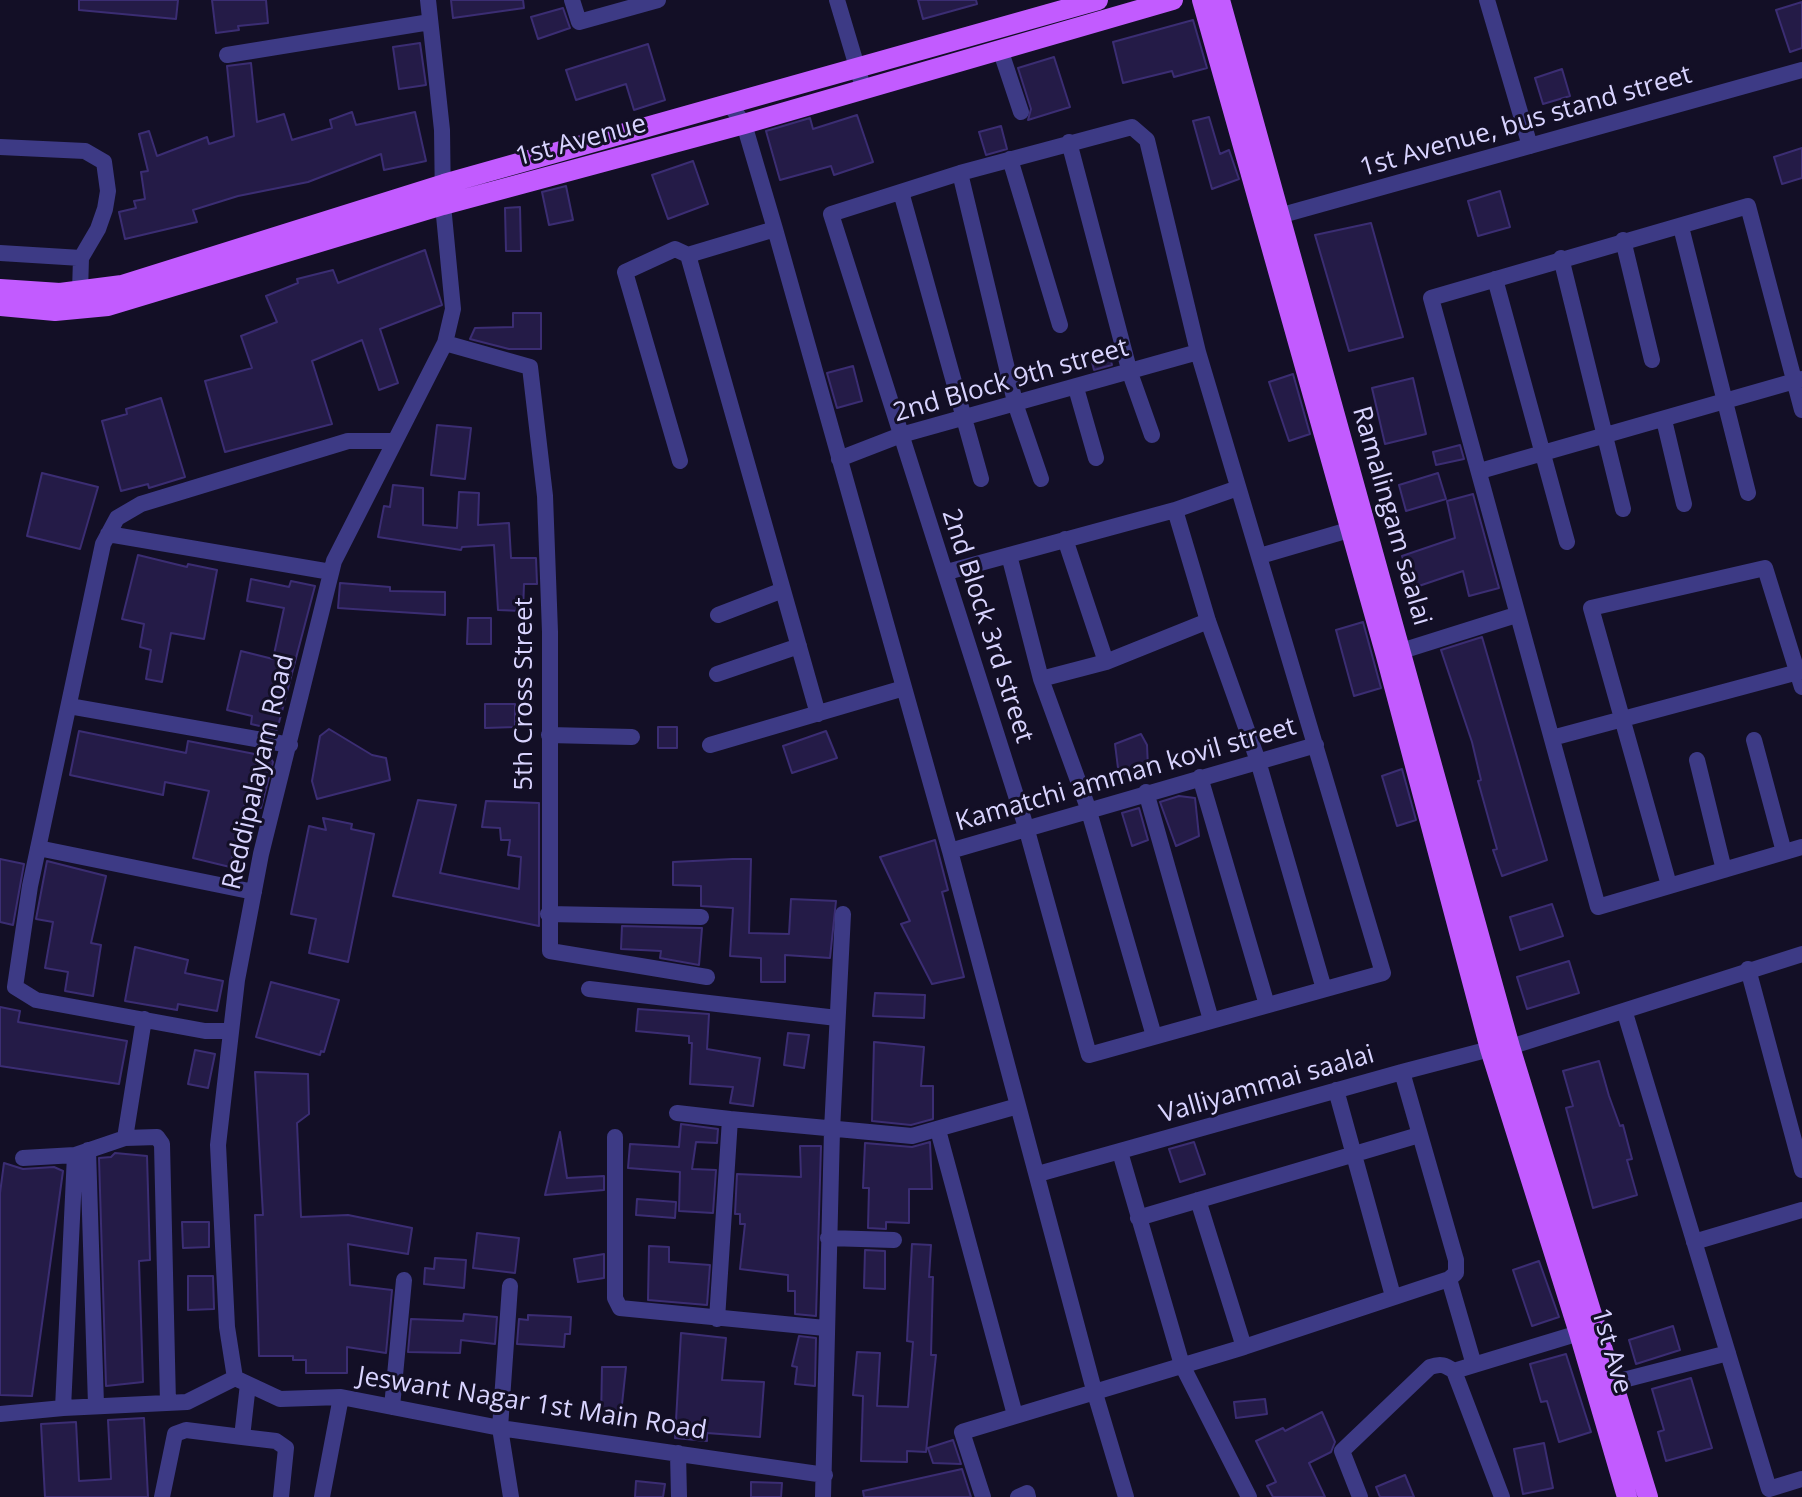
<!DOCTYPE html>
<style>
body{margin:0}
canvas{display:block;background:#130f26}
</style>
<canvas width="1802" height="1497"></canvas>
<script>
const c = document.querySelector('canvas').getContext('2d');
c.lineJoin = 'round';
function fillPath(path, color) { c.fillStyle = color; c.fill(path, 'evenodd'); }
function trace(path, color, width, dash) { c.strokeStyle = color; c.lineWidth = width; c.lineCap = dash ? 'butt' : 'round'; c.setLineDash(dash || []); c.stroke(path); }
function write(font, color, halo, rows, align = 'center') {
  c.font = font + ' "Open Sans",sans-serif'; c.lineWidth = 6; c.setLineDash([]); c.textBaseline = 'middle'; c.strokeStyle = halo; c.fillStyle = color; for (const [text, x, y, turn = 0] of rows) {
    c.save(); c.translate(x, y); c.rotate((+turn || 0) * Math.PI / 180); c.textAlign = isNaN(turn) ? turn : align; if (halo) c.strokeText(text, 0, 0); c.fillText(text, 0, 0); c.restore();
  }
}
const building = new Path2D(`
 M79,0H178L176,19L79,10Z
 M212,0H266L268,23L238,26L239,30L216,33Z
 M451,0H523L524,8L453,18Z
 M918,0H976L977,4L923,19Z
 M1802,2V48L1790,52L1776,10Z
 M563,8L570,28L538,39L531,17Z
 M1193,20L1207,68L1174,77L1172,71L1123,83L1113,42Z
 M420,43L426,85L399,89L393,47Z
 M648,44L665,100L634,110L626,84L576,100L566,70Z
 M1054,57L1070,107L1028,120L1031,109L1018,68Z
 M251,63L257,122L284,114L292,140L332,128L330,120L352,112L356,125L415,112L426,161L384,170L381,154L308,182L238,196L193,210L197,222L125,239L119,212L136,208L134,201L145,199L141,172L148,171L139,134L149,131L157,156L207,137L209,144L234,136L227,66Z
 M1562,69L1570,96L1543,104L1535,78Z
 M857,115L873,162L834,175L831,166L780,180L766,131L810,118L813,129Z
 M1209,117L1220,154L1229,150L1239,179L1212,189L1193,121Z
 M1001,126L1007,149L986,155L979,132Z
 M1802,148V178L1782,184L1774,157Z
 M693,161L708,204L668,219L652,175Z
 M566,186L573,220L549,225L542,192Z
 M1500,191L1510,227L1478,236L1468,201Z
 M520,207L521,251H506L505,208Z
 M1371,223L1403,337L1349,351L1315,235Z
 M425,250L442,305L380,329L398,383L379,390L362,340L312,361L332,424L225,452L205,381L252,368L241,336L277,322L266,296L298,283L297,279L333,270L338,283Z
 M513,313H541V349H509L470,339L475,328L513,327Z
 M1108,350L1112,365L1094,370L1090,355Z
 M853,366L862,401L837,408L827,373Z
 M1293,374L1310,434L1289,441L1269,382Z
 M1413,378L1426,434L1385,444L1372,388Z
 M161,398L185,477L149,488L148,484L121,491L102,421L127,414L126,409Z
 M437,425L471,428L465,479L431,475Z
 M1460,445L1464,459L1436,465L1433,452Z
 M42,473L98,487L80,549L27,536Z
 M1438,473L1446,499L1406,511L1399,485Z
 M393,485L423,488V525L457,528L459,492L479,493L478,525L509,523L511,558H536L537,584H524L523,611L498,610L494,545L462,547L461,550L378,537L384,506L390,507Z
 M1473,494L1499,588L1469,596L1463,571L1413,588L1402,556L1455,538L1447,501Z
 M138,555L187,567L188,564L217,570L204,639L171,633L162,682L146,679L151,650L140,647L144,624L122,619Z
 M251,579L289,587L291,581L315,586L277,730L251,724L252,716L227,710L241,651L273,659L284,608L247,601Z
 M340,583L390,587V591L445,592V615L338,608Z
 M468,618H491V644H467Z
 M1363,622L1381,688L1354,696L1336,630Z
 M1482,637L1547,860L1502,876L1493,850L1497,849L1478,781L1481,780L1472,742L1441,650Z
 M485,704H515V727L485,728Z
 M658,727H677V748H658Z
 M329,729L372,755L386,758L390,780L317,799L312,781L320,736Z
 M79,731L186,753L188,741L270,757L273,762L261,808L245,804L230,867L193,858L209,791L165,782L163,795L70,775Z
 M826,731L837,758L792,773L783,746Z
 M1141,734L1147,745L1148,768L1119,776L1115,744Z
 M1402,769L1416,820L1397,826L1382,776Z
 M1179,796L1195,798L1199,836L1176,846L1160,802Z
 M418,800L456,805L440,873L519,889L521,857L508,855L510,840H501L500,828L482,827L486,801L539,803V926L393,896Z
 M1139,808L1148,840L1132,846L1122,813Z
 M323,818L352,824L351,829L374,834L348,962L309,953L316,919L291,914L309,826L326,830Z
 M935,840L948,890L942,892L964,977L932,984L901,924L910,921L880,857Z
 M0,859L24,864L13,925L0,922Z
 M733,859H751L749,933L789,934L791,899L836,901L830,958L785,955V982H761V958L730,956L733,908L701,906V886L673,885V862Z
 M47,861L106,876L91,943L101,945L93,996L65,991L68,972L45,968L53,922L36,919Z
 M1552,904L1563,936L1520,950L1510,917Z
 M622,926L702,928L699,965L660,958L661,951L621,949Z
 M135,947L188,960L185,973L223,981L217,1011L178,1004L177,1010L125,1001Z
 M1569,961L1579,993L1527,1009L1517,977Z
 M271,982L339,1000L324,1052L321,1051L320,1055L256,1037Z
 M875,993L925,995L924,1018L873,1016Z
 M0,1007L20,1011L18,1022L127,1041L119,1084L0,1066Z
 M638,1009L709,1014L707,1049L760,1058L753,1106L730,1103L733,1087L690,1084L692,1043H689V1036L636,1031Z
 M788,1033L809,1035L804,1068L784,1065Z
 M874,1042L924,1047L921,1086H933V1119L911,1125L872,1121Z
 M195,1050L215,1054L208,1088L188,1084Z
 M1599,1061L1609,1096L1620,1126L1623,1125L1632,1159L1627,1160L1637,1195L1593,1208L1566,1108L1573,1106L1563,1071Z
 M255,1072L308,1074L309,1114L297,1123L301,1217L348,1215L412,1228L408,1254L348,1244L350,1285L392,1290L386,1353L347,1347V1373H306V1360H293V1356H259L255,1215H263Z
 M681,1124L718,1129L717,1143L696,1142L692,1169L716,1170L713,1213L679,1211L680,1172L628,1168L630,1144L679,1147Z
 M560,1132L567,1178L604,1176V1190L545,1195Z
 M930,1142L932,1189H909V1223L886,1222V1229L868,1228L869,1188H863L865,1143L912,1147Z
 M1194,1142L1205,1174L1180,1182L1169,1149Z
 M800,1146H821L816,1316L795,1314V1291H788V1275L740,1269L745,1224H740V1214H735L737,1174L801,1177Z
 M115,1153L147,1156L150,1260L139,1261L143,1382L106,1386L99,1158L111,1157Z
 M4,1163L23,1169L54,1167L63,1171L32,1396L0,1395V1193Z
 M637,1199L676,1202L675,1218L636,1215Z
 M182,1222H209V1247L183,1248Z
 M477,1233L519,1238L515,1273L473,1268Z
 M912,1244L931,1245L929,1277H933L931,1355H936L926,1452L907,1451V1462L861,1461L863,1396L853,1395L857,1352L880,1353L877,1406L908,1407L913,1342L907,1341Z
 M649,1246L669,1247V1262L710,1265L707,1305L648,1300Z
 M865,1250L885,1251V1289L864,1288Z
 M604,1254V1278L578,1282L574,1259Z
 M435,1258L466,1260L464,1288L424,1284L425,1268L434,1269Z
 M1539,1261L1559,1317L1532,1326L1513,1270Z
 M188,1276H213L214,1309L188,1310Z
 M464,1314L497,1317L495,1344L461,1340L460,1353L408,1352L411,1319L463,1321Z
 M528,1315L571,1317L570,1334H565L564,1347L517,1344L519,1319L528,1320Z
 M1673,1326L1680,1350L1636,1364L1629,1340Z
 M681,1333L726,1338L722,1380L764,1382L760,1437L707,1433V1441L675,1438Z
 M799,1336L816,1338L815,1386L795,1384L797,1367L792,1366Z
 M1566,1354L1591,1432L1559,1442L1547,1401L1541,1402L1530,1364Z
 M602,1367H626L620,1423L601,1421Z
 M1691,1378L1712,1448L1666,1461L1658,1432L1664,1430L1652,1389Z
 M1265,1399L1267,1414L1236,1418L1234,1402Z
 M1322,1412L1335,1442L1331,1452L1309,1463L1325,1497H1273L1267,1486L1276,1482L1256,1441L1283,1428L1285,1431Z
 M144,1418L148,1497H45L41,1424L76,1422L79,1481L111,1479L108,1420Z
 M953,1440L961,1464L933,1463L928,1448Z
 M1544,1443L1553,1488L1523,1494L1514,1449Z
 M962,1469L971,1497H864L863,1491Z
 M1405,1475L1414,1497H1380L1376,1487Z
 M636,1481L665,1484L663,1497H635Z
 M751,1482L782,1483L781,1497H751Z`);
fillPath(building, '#241b47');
trace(building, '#3b2d73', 2);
trace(new Path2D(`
 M572,0L579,22L658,0
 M837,0L863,87
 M1487,0L1530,146
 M1000,49L1021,112
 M227,55L430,22
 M730,105L744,124L775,229L950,851L1094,1390L1126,1497
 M1132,127L1147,140L1198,352L1383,973L1089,1055L1026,827L831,214L960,173Z
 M1069,142L1130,373L1152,435
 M0,147L85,151L104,162L108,191L105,209L98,229L81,258L80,292
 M1010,159L1060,325
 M960,173L1016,406L1041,479
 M901,192L981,479
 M1268,219L1802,70
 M1681,227L1748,493
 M1623,240L1652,360
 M0,253L81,258
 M688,255L818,714
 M1561,258L1623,509
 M1495,279L1567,542
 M445,343L530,367L545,496L550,632V951L707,977
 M1076,388L1096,458
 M1802,410L1748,206L1431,298L1598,907L1802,847
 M1664,420L1684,504
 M839,459L901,435L1198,352
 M680,461L625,272L675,249L688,255L775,229
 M1480,471L1802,379
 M1175,510L1208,621L1258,761L1324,989
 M108,534L331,572
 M1065,539L1106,662
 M1009,555L1041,679L1088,808L1154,1036
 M1260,556L1359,527
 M947,572L1175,510L1238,488
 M718,615L783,590
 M1392,654L1516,615
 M717,674L799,646
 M1041,679L1106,662L1208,621
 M69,706L290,745
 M549,735L632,737
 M1552,738L1802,671
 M1754,740L1784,852
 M710,745L904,688
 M1697,760L1724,870
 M1200,777L1267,1005
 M1146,792L1211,1020
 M38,848L254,892
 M950,851L1316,745
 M1669,885L1591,608L1765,568L1802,687
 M548,914L701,917
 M1748,969L1802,1170
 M589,989L837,1018
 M1625,1013L1769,1489L1802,1479
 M144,1019L125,1138L75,1155L63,1408L187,1402L235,1378
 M230,1031H205L36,1000L15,987L30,886L103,544L117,518L141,504L348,441H394
 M1336,1090L1393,1296
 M677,1113L730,1119
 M938,1130L1015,1415
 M615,1137V1298L620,1308L825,1328
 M125,1138L157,1137L162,1144L168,1403
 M88,1150L96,1405
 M1120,1152L1182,1365L1249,1497
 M23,1158L75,1155
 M1038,1174L1402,1072L1490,1049L1510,1047L1802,954
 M1198,1200L1244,1347
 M1138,1218L1419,1135
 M828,1238L894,1240
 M1694,1242L1802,1210
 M1449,1279L1474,1365
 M510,1286L500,1428L511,1497
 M717,1319L730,1119L912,1136L1018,1106
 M1454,1371L1579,1333
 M235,1378L227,1327L218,1145L237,980L261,854L334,561L445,343L453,309L443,205L442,130L428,0
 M235,1378L280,1399L341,1397L500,1428L825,1475
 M1604,1385L1728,1353
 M392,1407L404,1280
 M0,1414L63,1408
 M242,1437L276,1441L286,1448L281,1497
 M678,1453L679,1497
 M162,1497L175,1434L186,1430L242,1437L248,1384
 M322,1497L341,1397
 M823,1497L832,1130L843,914
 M983,1497L962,1432L1244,1347L1449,1279L1456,1273V1260L1402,1072
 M1018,1497L1027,1493L1028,1497
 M1360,1497L1342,1451L1430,1367C1441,1363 1445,1365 1454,1371L1502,1497`), '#3d3a85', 16);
trace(new Path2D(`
 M1202,0L1386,656L1490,1049L1579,1333L1627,1497
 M1220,0L1510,1047L1648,1497
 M0,289L60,293L122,285L444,184L1098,0
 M0,306L55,311L108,306L443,205L744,124L1173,0`), '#c25bff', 20);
write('26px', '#d9d4ff', '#130f26', [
 ["1st Avenue, bus stand street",1526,122,-16],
 ["1st Avenue",581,141,-15],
 ["2nd Block 9th street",1011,381,-16],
 ["Ramalingam saalai",1391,516,74],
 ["2nd Block 3rd street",987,626,72],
 ["5th Cross Street",525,694,-90],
 ["Reddipalayam Road",259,772,-77],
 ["Kamatchi amman kovil street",1126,775,-16],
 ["Valliyammai saalai",1267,1085,-16],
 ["1st Ave",1611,1351,74],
 ["Jeswant Nagar 1st Main Road",532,1404,9]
]);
</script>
